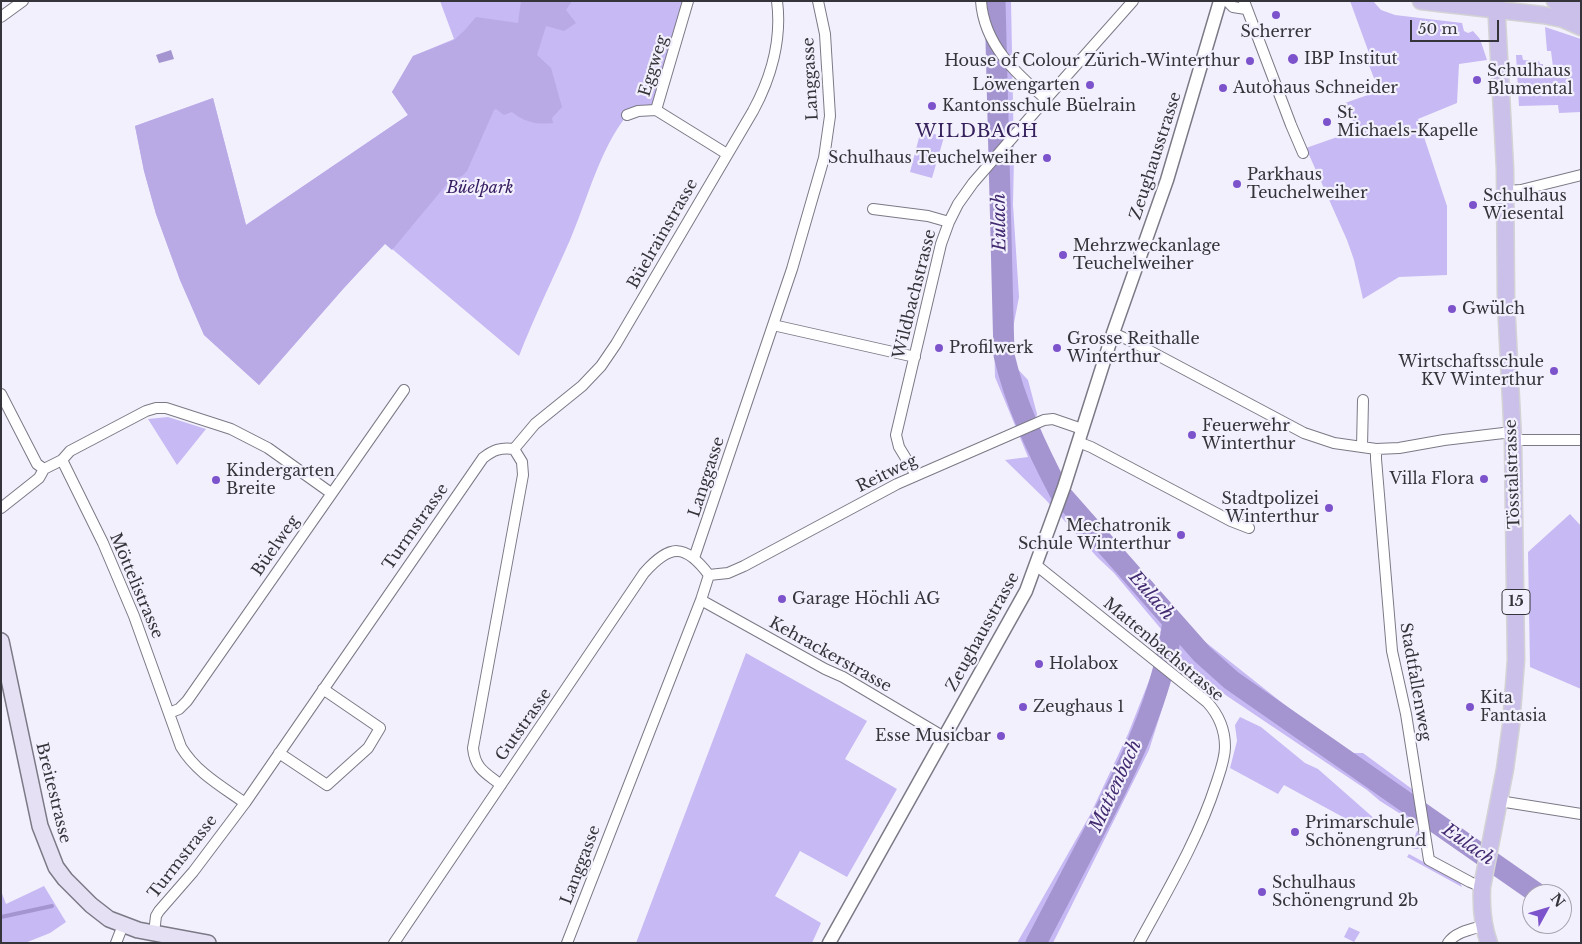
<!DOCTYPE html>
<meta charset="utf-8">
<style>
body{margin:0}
#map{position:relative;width:1582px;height:944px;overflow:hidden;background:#f3f0fd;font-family:"Libre Baskerville",serif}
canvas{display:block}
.frame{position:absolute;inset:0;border:2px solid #35343a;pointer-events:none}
.north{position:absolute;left:1522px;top:884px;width:50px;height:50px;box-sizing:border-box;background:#f3f0fd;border:1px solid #a7a5af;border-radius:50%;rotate:51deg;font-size:14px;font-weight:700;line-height:20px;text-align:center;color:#35343a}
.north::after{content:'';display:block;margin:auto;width:18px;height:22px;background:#7d53cc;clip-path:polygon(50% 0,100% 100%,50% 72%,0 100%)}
.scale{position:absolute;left:1410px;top:20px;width:89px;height:22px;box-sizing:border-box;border:2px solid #35343a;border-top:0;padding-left:6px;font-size:15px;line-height:18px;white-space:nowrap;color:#35343a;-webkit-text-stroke:4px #f3f0fd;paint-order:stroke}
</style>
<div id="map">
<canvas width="1582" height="944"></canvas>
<div class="frame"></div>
<div class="north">N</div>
<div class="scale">50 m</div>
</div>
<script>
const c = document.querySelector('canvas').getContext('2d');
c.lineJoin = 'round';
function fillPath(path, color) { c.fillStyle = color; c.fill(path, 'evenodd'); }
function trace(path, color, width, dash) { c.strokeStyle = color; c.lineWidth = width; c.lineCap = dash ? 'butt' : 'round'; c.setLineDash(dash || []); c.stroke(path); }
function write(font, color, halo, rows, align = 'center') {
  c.font = font + ' "Libre Baskerville",serif'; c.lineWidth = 4.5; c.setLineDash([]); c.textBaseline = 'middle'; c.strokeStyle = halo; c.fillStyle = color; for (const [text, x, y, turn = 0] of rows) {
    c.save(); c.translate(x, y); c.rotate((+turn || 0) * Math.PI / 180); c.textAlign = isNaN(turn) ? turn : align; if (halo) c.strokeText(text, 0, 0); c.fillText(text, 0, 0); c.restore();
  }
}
fillPath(new Path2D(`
 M440,1H688L656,110L627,115C599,151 588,198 570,240C553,279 534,317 519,356L385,243L343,289L259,385L204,335L180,280L156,214L144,171L135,126L213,98L246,225L408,115L392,92L413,56L454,39Z
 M986,1H1011L1014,156L1013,205L1019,297L1009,349L1013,364L1028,380L1037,414L1035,424L1064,487L1194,633L1304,720L1352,753H1363L1412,789L1418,825L1380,801L1367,790L1227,696L1180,660L1175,663L1157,648L1161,629L1114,573L1097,557L1045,499L1005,460L1028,457L995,377Z
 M1350,1H1373L1381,10L1395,15L1462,23L1464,31L1468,33L1473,31L1480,39L1487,60L1459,64L1457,103L1418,119L1447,206V275L1399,277L1363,299L1354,260L1347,240L1306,148L1357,130L1345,103L1379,91L1365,55L1369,53Z
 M1545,27L1581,39V112L1559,113L1558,105L1519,106L1516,55H1522L1523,60L1539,61L1540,64H1543V69L1553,67L1551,51H1547Z
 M921,130L944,137L932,178L910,172Z
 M168,417L206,429L177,465L148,419Z
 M1570,514L1581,526V689L1530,667L1528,552Z
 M746,653L867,721L845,759L897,789L847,877L800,851L775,896L821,923L812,943H636Z
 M1154,668L1171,681L1149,750L1053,943H1017L1090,815L1128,734Z
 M1240,717L1261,727L1305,763L1318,769L1376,820L1373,825L1357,816L1352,822L1284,785L1278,794L1230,768L1237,741L1235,725Z
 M1420,830L1422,846C1419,849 1417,850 1412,848L1417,840L1414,838L1417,831Z
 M1409,854L1460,882L1462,887L1407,857Z
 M44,886L66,922L50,933L25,943H1V891L6,904Z
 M1349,927L1360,932L1354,942L1344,937Z`), '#c7b9f3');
fillPath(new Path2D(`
 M521,1H572L566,10L576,23L564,31L546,26L537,55L551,68L562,107L552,118L553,123C537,125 524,122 512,112L504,115L496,109L494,110L467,171L462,176L451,179L392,250L385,244L343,289L259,385L204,335L180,280L156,214L144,171L135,126L213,98L246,225L408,115L392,92L413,56L454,40L464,31L476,17L518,23Z`), '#b9aae6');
fillPath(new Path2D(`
 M171,50L174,59L159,63L156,55Z`), '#a495d0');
trace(new Path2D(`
 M1,917L52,906`), '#a495d0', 4);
trace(new Path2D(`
 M995,1L1004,355C1015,403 1037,449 1060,493L1202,654L1231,680L1538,894
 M1036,943C1055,907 1074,871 1093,834C1128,768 1163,697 1173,621`), '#a495d0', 21);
const minor = new Path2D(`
 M981,1C984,44 1015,73 1046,99
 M1227,1L1233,7L1246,9
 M1244,1L1291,125L1303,153
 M1,17L23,1
 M656,110L688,1
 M656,110L727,154
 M627,115L638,111L656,110
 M1505,191L1521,190L1581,175
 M873,209L928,216L949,222
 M773,325L915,357
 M1113,333L1131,341L1304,433L1334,443L1376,449L1399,448L1444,440L1512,432
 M1,394L37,464L44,469L62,460L70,451L146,411L156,408H166L231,429L268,448L331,493
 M1513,440H1581
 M1078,442L1091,447L1231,521L1249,528
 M1362,447L1363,400
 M514,449L535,424L582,386L601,366L616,344L753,111C771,78 782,39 777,1
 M1376,449V459L1392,651L1406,714L1429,860L1470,882L1482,887
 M62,460L103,543L134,616L181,747C196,772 221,786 245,803
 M916,475L899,447L896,435L941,244L949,222L958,204L973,183L1046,99L1133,1
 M1,508L39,478L44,469
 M694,558L792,269L824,158L830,116L825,34L818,1
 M1036,565L1207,702C1219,715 1225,729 1225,747C1225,759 1220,772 1216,784C1198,840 1167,891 1139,943
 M709,575L728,573L744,566L897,484L1044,420L1053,419L1082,429
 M701,600L825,669L843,677L944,737
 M169,713L179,709L187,701L404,390
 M279,753L327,785L368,748L380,728L323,689
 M501,785C486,773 475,769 473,748L523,475L522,462L514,449
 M1499,801L1581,814
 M154,933L156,916L159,911L193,872L245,803L483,458C493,450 501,447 514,449
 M116,943L123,925
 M394,943L644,573C670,544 685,543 709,575L701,600L567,943
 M1448,943C1455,932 1472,929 1483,926`);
const tertiary = new Path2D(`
 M829,943L1026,591L1064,487L1113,333L1167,180L1220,1`);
const secondary = new Path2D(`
 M1,641L40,826L56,867L65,879L91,905L109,919L138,930L208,943`);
const primary = new Path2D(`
 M1421,1L1543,15L1563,19L1581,27
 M1555,1L1581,11
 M1489,943C1482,924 1481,907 1482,887L1505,769L1511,725L1516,660L1513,440L1506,302L1505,169L1496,1`);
trace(minor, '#7c7986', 12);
trace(tertiary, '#7c7986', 15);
trace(secondary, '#7c7986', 18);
trace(primary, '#d3d2d4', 19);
trace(minor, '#fff', 10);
trace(tertiary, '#fff', 12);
trace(secondary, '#e5e0f4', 15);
trace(primary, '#cbc0e9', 16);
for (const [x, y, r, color] of [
 [1276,15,5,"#7d53cc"],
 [1293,59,6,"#7d53cc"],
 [1250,61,5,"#7d53cc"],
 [1477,80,5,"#7d53cc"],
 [1090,85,5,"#7d53cc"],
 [1223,88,5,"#7d53cc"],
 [932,106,5,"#7d53cc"],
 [1327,122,5,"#7d53cc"],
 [1047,158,5,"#7d53cc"],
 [1237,184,5,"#7d53cc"],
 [1473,205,5,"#7d53cc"],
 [1063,255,5,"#7d53cc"],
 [1452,309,5,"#7d53cc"],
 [939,348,5,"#7d53cc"],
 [1057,348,5,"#7d53cc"],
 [1554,371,5,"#7d53cc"],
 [1192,435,5,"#7d53cc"],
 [1484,479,5,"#7d53cc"],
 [216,480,5,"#7d53cc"],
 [1329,508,5,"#7d53cc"],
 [1181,535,5,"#7d53cc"],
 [782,599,5,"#7d53cc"],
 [1039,664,5,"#7d53cc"],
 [1023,707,5,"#7d53cc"],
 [1470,707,5,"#7d53cc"],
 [1001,736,5,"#7d53cc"],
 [1295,832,5,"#7d53cc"],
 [1262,892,5,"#7d53cc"]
]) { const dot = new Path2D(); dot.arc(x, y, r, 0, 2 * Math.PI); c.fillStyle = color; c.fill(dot); trace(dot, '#f3f0fd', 2); }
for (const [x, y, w] of [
 [1516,602,28]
]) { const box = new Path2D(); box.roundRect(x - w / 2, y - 12.5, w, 25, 4); c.fillStyle = '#f3f0fd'; c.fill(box); trace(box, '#35343a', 1); }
write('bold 15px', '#35343a', null, [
 ["15",1516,602]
]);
write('16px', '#35343a', '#f3f0fd', [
 ["Scherrer",1276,32,"center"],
 ["IBP Institut",1304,59],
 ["House of Colour Zürich-Winterthur",1240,61,"right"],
 ["Schulhaus",1487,71],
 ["Blumental",1487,89],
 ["Löwengarten",1080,85,"right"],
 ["Autohaus Schneider",1233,88],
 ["Kantonsschule Büelrain",942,106],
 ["St.",1337,113],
 ["Michaels-Kapelle",1337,131],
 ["Schulhaus Teuchelweiher",1037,158,"right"],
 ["Parkhaus",1247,175],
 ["Teuchelweiher",1247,193],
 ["Schulhaus",1483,196],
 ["Wiesental",1483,214],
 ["Mehrzweckanlage",1073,246],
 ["Teuchelweiher",1073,264],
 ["Gwülch",1462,309],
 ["Grosse Reithalle",1067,339],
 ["Winterthur",1067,357],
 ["Profilwerk",949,348],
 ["Wirtschaftsschule",1544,362,"right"],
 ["KV Winterthur",1544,380,"right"],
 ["Feuerwehr",1202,426],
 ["Winterthur",1202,444],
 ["Kindergarten",226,471],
 ["Breite",226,489],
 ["Villa Flora",1474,479,"right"],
 ["Stadtpolizei",1319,499,"right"],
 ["Winterthur",1319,517,"right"],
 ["Mechatronik",1171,526,"right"],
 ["Schule Winterthur",1171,544,"right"],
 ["Garage Höchli AG",792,599],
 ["Holabox",1049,664],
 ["Kita",1480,698],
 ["Fantasia",1480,716],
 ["Zeughaus 1",1033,707],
 ["Esse Musicbar",991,736,"right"],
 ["Primarschule",1305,823],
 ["Schönengrund",1305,841],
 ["Schulhaus",1272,883],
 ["Schönengrund 2b",1272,901]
], 'left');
write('16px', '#35343a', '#f3f0fd', [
 ["Eggweg",654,66,-73],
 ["Langgasse",811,79,-93],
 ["Zeughausstrasse",1156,156,-72],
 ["Büelrainstrasse",663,234,-60],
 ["Wildbachstrasse",915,294,-76],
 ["Reitweg",887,474,-26],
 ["Tösstalstrasse",1513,474,-92],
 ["Langgasse",707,477,-72],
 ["Turmstrasse",416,527,-55],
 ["Büelweg",276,546,-55],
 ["Möttelistrasse",136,586,67],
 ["Zeughausstrasse",983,632,-61],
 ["Mattenbachstrasse",1163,650,40],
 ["Kehrackerstrasse",830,655,29],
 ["Stadtfallenweg",1415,682,80],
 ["Gutstrasse",524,725,-55],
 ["Breitestrasse",53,793,76],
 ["Turmstrasse",183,857,-52],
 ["Langgasse",581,865,-69]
]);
write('italic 16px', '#361d62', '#f3f0fd', [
 ["Büelpark",480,188]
]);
c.letterSpacing = '1px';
write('18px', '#35215b', '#f3f0fd', [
 ["WILDBACH",977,132]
]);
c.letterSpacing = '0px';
write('italic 18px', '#432b71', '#f3f0fd', [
 ["Eulach",1000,222,-91],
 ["Eulach",1151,596,49],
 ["Mattenbach",1116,786,-65],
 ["Eulach",1468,845,35]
]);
</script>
